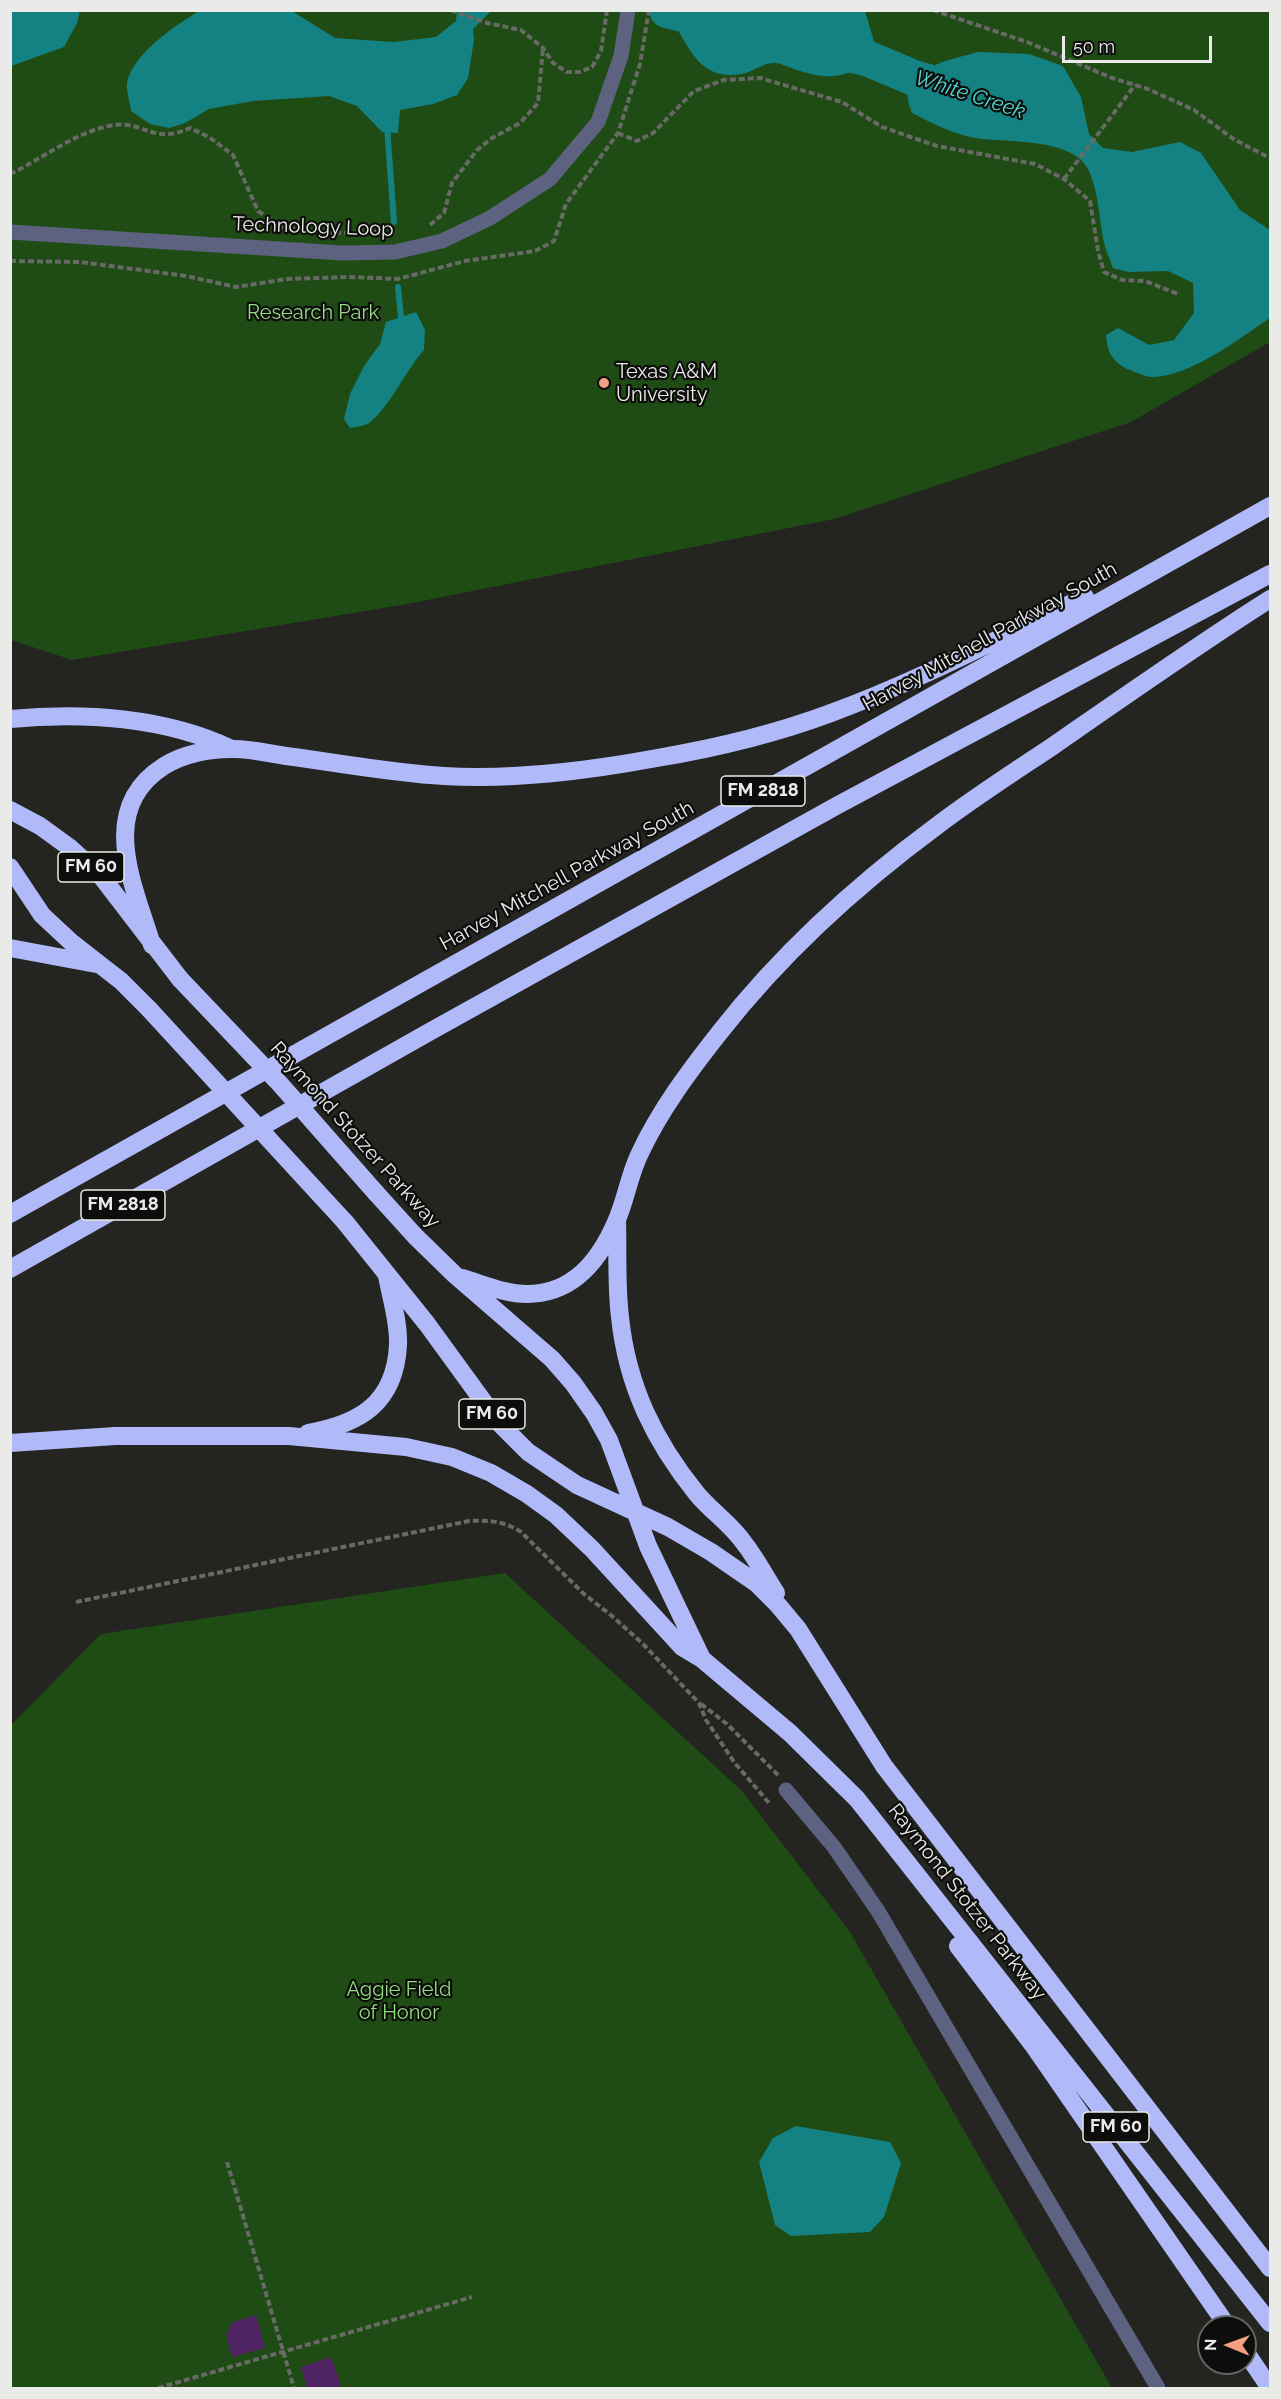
<!DOCTYPE html>
<style>
body{margin:0}
#map{position:relative;width:1281px;height:2399px;overflow:hidden;background:#242421;font-family:Raleway,sans-serif}
canvas{display:block}
.frame{position:absolute;inset:0;border:12px solid #eaeae8;pointer-events:none}
.north{position:absolute;left:1197px;top:2315px;width:60px;height:60px;box-sizing:border-box;background:#0d0d0c;border:2px solid #656564;border-radius:50%;rotate:271deg;font-size:16px;font-weight:700;line-height:24px;text-align:center;color:#eaeae8}
.north::after{content:'';display:block;margin:auto;width:21px;height:27px;background:#f2a081;clip-path:polygon(50% 0,100% 100%,50% 72%,0 100%)}
.scale{position:absolute;left:1062px;top:36px;width:150px;height:27px;box-sizing:border-box;border:3px solid #eaeae8;border-top:0;padding-left:8px;font-size:18px;line-height:21px;white-space:nowrap;color:#eaeae8;-webkit-text-stroke:4px #0d0d0c;paint-order:stroke}
</style>
<div id="map">
<canvas width="1281" height="2399"></canvas>
<div class="frame"></div>
<div class="north">N</div>
<div class="scale">50 m</div>
</div>
<script>
const c = document.querySelector('canvas').getContext('2d');
c.lineJoin = 'round';
function fillPath(path, color) { c.fillStyle = color; c.fill(path, 'evenodd'); }
function trace(path, color, width, dash) { c.strokeStyle = color; c.lineWidth = width; c.lineCap = dash ? 'butt' : 'round'; c.setLineDash(dash || []); c.stroke(path); }
function write(font, color, halo, rows, align = 'center') {
  c.font = font + ' Raleway,sans-serif'; c.lineWidth = 4.5; c.setLineDash([]); c.textBaseline = 'middle'; c.strokeStyle = halo; c.fillStyle = color; for (const [text, x, y, turn = 0] of rows) {
    c.save(); c.translate(x, y); c.rotate((+turn || 0) * Math.PI / 180); c.textAlign = isNaN(turn) ? turn : align; if (halo) c.strokeText(text, 0, 0); c.fillText(text, 0, 0); c.restore();
  }
}
fillPath(new Path2D(`
 M11,11H1270V342L1131,422L834,519L407,604L72,660L11,640Z
 M505,1573L742,1791L850,1932L1112,2388H11V1725L101,1634Z`), '#1f4c14');
fillPath(new Path2D(`
 M201,10L292,11L335,38L394,42L436,37L456,21L457,11H491L473,29L474,40L468,78L457,95L433,104L400,110L398,133L382,132L357,106L329,96L253,101L209,109L185,123L169,128L150,124L131,111C130,103 126,91 127,83C132,54 177,24 201,10Z
 M10,11L11,10L80,11L77,23L64,47L11,66Z
 M683,11H865L875,45L865,67C834,79 826,79 794,69C788,67 778,62 772,63C762,64 752,72 742,74C706,80 694,58 679,32Z
 M978,52L1029,54L1063,66L1081,97L1089,134L1103,148L1132,152L1180,142L1201,153L1240,210L1270,230V318C1238,339 1192,376 1152,377C1145,377 1136,372 1130,370C1113,363 1107,352 1106,335L1118,328L1149,345L1174,340L1194,313L1193,283L1168,271L1128,272L1113,268C1110,260 1106,251 1104,243C1099,219 1099,193 1089,171C1074,137 1007,143 975,138C953,134 931,123 912,113C910,107 907,100 908,94C913,65 954,59 978,52Z
 M416,312L425,330L424,350C405,371 390,407 369,423C364,426 356,427 350,428L344,419L350,394L364,366L380,344L386,322Z
 M796,2126L890,2142L901,2163L884,2217L870,2232L791,2236L775,2225L759,2162L773,2138Z`), '#148282');
trace(new Path2D(`
 M387,127L394,222
 M398,287L401,317`), '#148282', 6);
trace(new Path2D(`
 M667,10L730,26
 M822,47L869,59L914,78L961,91`), '#148282', 36);
fillPath(new Path2D(`
 M256,2315L265,2348L232,2357L226,2335L233,2322Z
 M331,2357L339,2379V2388H307L301,2367Z`), '#502462');
trace(new Path2D(`
 M451,10L487,23L521,30L543,48L553,63L567,72H580L592,67L601,51L607,10
 M933,10L1027,42L1112,78L1148,89L1194,110L1235,140L1270,158
 M618,133L637,141L653,133L694,91L724,80L760,78L842,102L882,127L937,146L1035,164L1064,179L1090,201L1098,251L1104,272L1122,280L1145,281L1178,294
 M10,174C44,158 76,131 114,125C144,121 154,145 190,128L209,137L233,155L258,211L283,227L300,231
 M1064,179L1135,85
 M430,225L444,213L452,183L477,150L492,138L520,123L538,103L543,48
 M326,233L396,232
 M10,261L80,262L186,276L236,287L287,279L349,277L398,279L465,261L535,251L554,241L566,204L618,133L640,64L649,10
 M76,1602L469,1521C488,1520 505,1521 521,1532L584,1594L612,1616L643,1644L699,1703L706,1720L734,1762L769,1803
 M701,1704L727,1724L779,1776
 M227,2162L294,2388
 M158,2388L472,2297`), '#696966', 4, [6, 3]);
trace(new Path2D(`
 M10,232L343,253L395,252L442,241L490,218L550,179L598,122L621,56L628,10
 M786,1790L834,1847L878,1911L1158,2388`), '#5d6281', 15);
trace(new Path2D(`
 M10,719C83,712 165,717 232,749
 M10,810L40,826L69,847L101,876L180,979
 M10,867L42,915L71,942L121,981L149,1009
 M152,945C134,885 96,809 164,766C183,754 209,749 231,749C251,748 274,755 294,757C344,764 394,773 444,776C516,780 587,771 657,758C716,748 775,734 831,713C918,681 1001,637 1085,597
 M10,948L96,964
 M376,1193L415,1236L455,1275L552,1359L573,1383L594,1413L609,1440L648,1546L702,1659L790,1733L857,1799L1270,2323
 M10,1214L1270,506
 M617,1221C618,1253 616,1285 620,1317C627,1385 654,1441 697,1494C711,1511 731,1524 744,1543C756,1558 765,1576 776,1593
 M345,1222L427,1324L499,1423L528,1452L577,1485L668,1527L711,1552L756,1583L778,1605L798,1629L884,1766L1270,2268
 M10,1269L431,1031L838,805L1270,574
 M462,1278C483,1284 505,1294 527,1294C573,1294 599,1261 616,1222C626,1200 629,1175 640,1153C660,1110 690,1070 720,1032C781,954 858,884 938,825C975,797 1014,772 1053,746C1125,696 1196,646 1270,599
 M308,1433C360,1424 395,1403 398,1345C399,1322 391,1298 387,1276
 M10,1443L115,1436H289L406,1447L452,1457L491,1473L527,1494L556,1515L592,1549L682,1647L702,1659
 M958,1946L1033,2045L1228,2327
 M1245,2351L1270,2388`), '#b1baf9', 18);
trace(new Path2D(`
 M180,979L280,1084L376,1193
 M149,1009L345,1222`), '#b1baf9', 18);
for (const [x, y, r, color] of [
 [604,383,6,"#f2a081"]
]) { const dot = new Path2D(); dot.arc(x, y, r, 0, 2 * Math.PI); c.fillStyle = color; c.fill(dot); trace(dot, '#0d0d0c', 2); }
for (const [x, y, w] of [
 [763,791,84],
 [91,867,66],
 [123,1205,84],
 [492,1414,66],
 [1116,2127,66]
]) { const box = new Path2D(); box.roundRect(x - w / 2, y - 15, w, 30, 4.5); c.fillStyle = '#0d0d0c'; c.fill(box); trace(box, '#eaeae8', 1.5); }
write('bold 18px', '#eaeae8', null, [
 ["FM 2818",763,791],
 ["FM 60",91,867],
 ["FM 2818",123,1205],
 ["FM 60",492,1414],
 ["FM 60",1116,2127]
]);
write('20px', '#eaeae8', '#0d0d0c', [
 ["Technology Loop",313,227,2],
 ["Harvey Mitchell Parkway South",990,637,-29],
 ["Harvey Mitchell Parkway South",567,876,-29],
 ["Raymond Stotzer Parkway",355,1135,48],
 ["Raymond Stotzer Parkway",967,1902,52]
]);
write('20px', '#93dc82', '#0d0d0c', [
 ["Research Park",313,313],
 ["Aggie Field",399,1990],
 ["of Honor",399,2013]
]);
write('20px', '#eaeae8', '#0d0d0c', [
 ["Texas A&M",616,372],
 ["University",616,395]
], 'left');
write('italic 21px', '#53d7d7', '#0d0d0c', [
 ["White Creek",970,95,18]
]);
</script>
